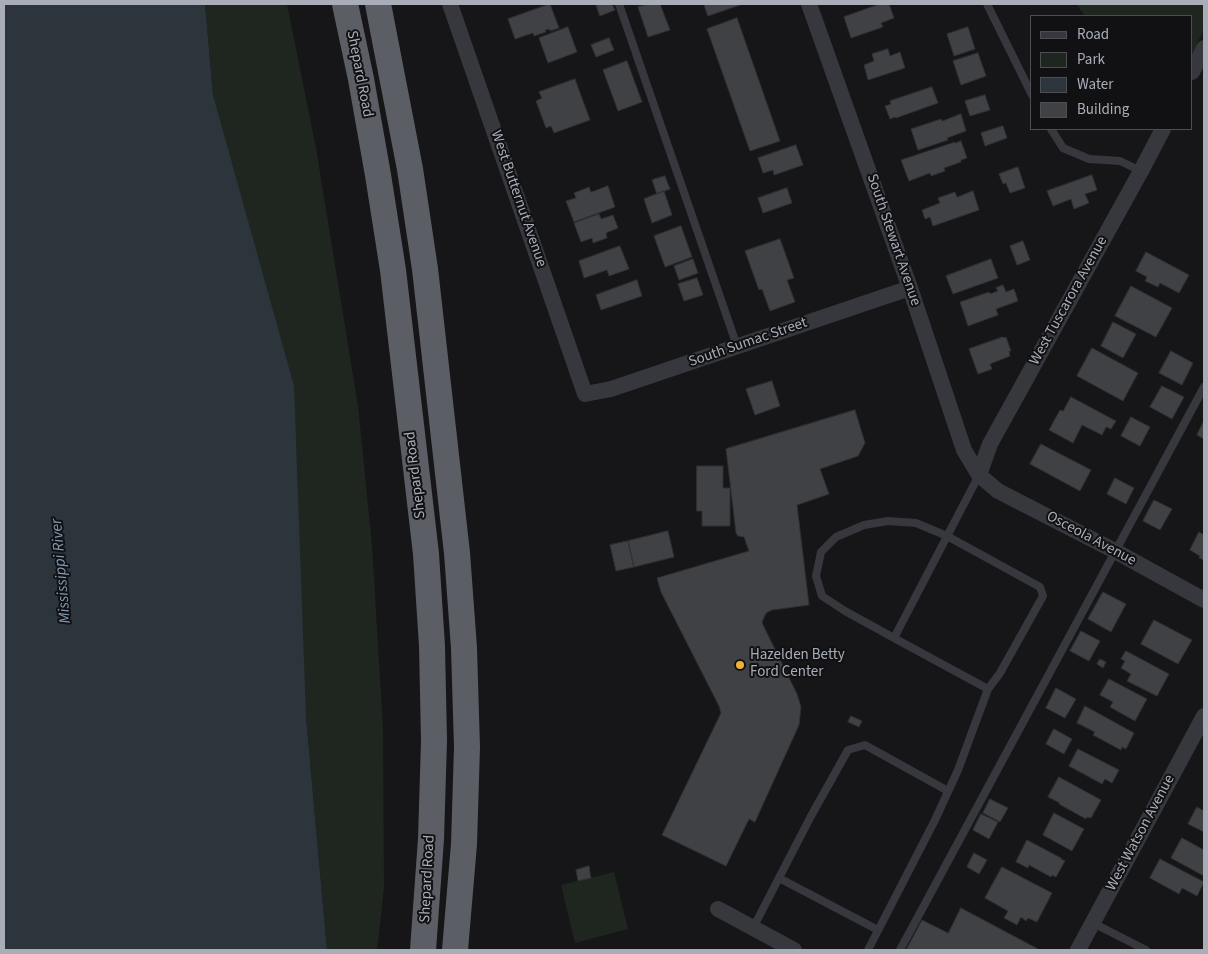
<!DOCTYPE html>
<style>
body{margin:0}
#map{position:relative;width:1208px;height:954px;overflow:hidden;background:#161618;font-family:"Source Sans 3",sans-serif}
canvas{display:block}
.frame{position:absolute;inset:0;border:5px solid #a8adb8;pointer-events:none}
.legend{position:absolute;left:1030px;top:15px;width:162px;height:115px;box-sizing:border-box;background:#111113;border:1px solid #4d4f55;margin:0;padding:6px 9px;list-style:none;font-size:15px;color:#a8adb8}
.legend li{display:flex;align-items:center;gap:10px;height:25px}
.legend b{width:25px;border:1px solid #4d4f55}
</style>
<div id="map">
<canvas width="1208" height="954"></canvas>
<div class="frame"></div>
<ul class="legend">
<li><b style="height:6px;background:#37383d"></b>Road</li>
<li><b style="height:14px;background:#1e261f"></b>Park</li>
<li><b style="height:14px;background:#2c353c"></b>Water</li>
<li><b style="height:14px;background:#404145"></b>Building</li>
</ul>
</div>
<script>
const c = document.querySelector('canvas').getContext('2d');
c.lineJoin = 'round';
function fillPath(path, color) { c.fillStyle = color; c.fill(path, 'evenodd'); }
function trace(path, color, width, dash) { c.strokeStyle = color; c.lineWidth = width; c.lineCap = dash ? 'butt' : 'round'; c.setLineDash(dash || []); c.stroke(path); }
function write(font, color, halo, rows, align = 'center') {
  c.font = font + ' "Source Sans 3",sans-serif'; c.lineWidth = 4; c.setLineDash([]); c.textBaseline = 'middle'; c.strokeStyle = halo; c.fillStyle = color; for (const [text, x, y, turn = 0] of rows) {
    c.save(); c.translate(x, y); c.rotate((+turn || 0) * Math.PI / 180); c.textAlign = isNaN(turn) ? turn : align; if (halo) c.strokeText(text, 0, 0); c.fillText(text, 0, 0); c.restore();
  }
}
fillPath(new Path2D(`
 M205,4H287L316,148L358,406L372,545L383,728L384,888L377,950H327L306,717L213,95Z
 M1076,4H1204V29L1192,54V16H1085Z
 M614,872L628,929L575,943L561,885Z`), '#1e261f');
fillPath(new Path2D(`
 M4,4H205L213,95L294,386L306,717L327,950H4Z`), '#2c353c');
const building = new Path2D(`
 M550,4L559,28L550,31V29L545,30L546,32L534,36L533,33L515,39L508,19Z
 M596,4H612L615,10L600,16Z
 M649,4H660L670,30L648,37L638,7Z
 M704,4H743L708,16Z
 M880,4H889L894,18L881,23L883,27L851,38L844,17Z
 M737,18L780,141L750,151L707,29Z
 M568,27L577,52L548,63L539,38Z
 M968,27L975,49L954,56L947,34Z
 M609,38L614,50L596,57L591,45Z
 M888,49L890,56L900,52L905,68L868,80L864,65L874,61L872,54Z
 M978,53L986,76L961,85L953,61Z
 M627,61L642,102L618,111L603,70Z
 M575,79L590,120L554,133L551,126L546,128L536,101L542,98L539,92Z
 M932,87L938,103L896,118L895,117L890,119L885,106L891,104L890,101Z
 M985,95L990,110L970,116L965,101Z
 M961,114L966,131L947,138L948,140L918,150L911,129L941,119L942,121Z
 M1003,126L1007,138L985,146L981,133Z
 M961,141L967,158L961,160V162L944,168L945,171L931,176L930,173L909,181L901,160L955,142V143Z
 M796,145L803,165L774,175L773,170L763,173L758,158Z
 M1018,167L1025,188L1010,193L1006,183L1003,184L999,174Z
 M1092,175L1097,190L1085,194L1089,203L1074,209L1071,199L1053,206L1047,191Z
 M665,176L670,189L657,194L652,180Z
 M608,186L615,207L574,222L566,201L576,198L574,193L589,187L591,192Z
 M787,188L792,203L763,213L758,198Z
 M664,191L672,215L652,223L644,199Z
 M973,191L979,210L933,226L930,217L925,219L922,210L940,203L938,198L955,192L957,197Z
 M599,214L601,219L613,215L618,228L606,233L607,238L593,243L592,238L581,242L574,223Z
 M681,226L692,257L665,267L654,236Z
 M780,239L794,278L787,280L795,302L770,311L762,289L759,290L745,251Z
 M1023,241L1030,260L1017,265L1010,246Z
 M620,246L629,269L609,276L607,270L584,278L579,261Z
 M1146,252L1189,275L1179,293L1160,283L1158,287L1145,281L1147,277L1136,271Z
 M693,259L698,273L679,280L674,266Z
 M991,259L998,278L953,294L946,276Z
 M697,278L703,295L684,301L678,284Z
 M637,280L642,296L601,310L596,295Z
 M1003,285L1006,292L1014,289L1018,301L996,309L998,315L968,326L960,302L989,292L990,294L998,291L996,288Z
 M1131,286L1172,308L1156,337L1115,316Z
 M1113,322L1136,334L1123,358L1101,346Z
 M1003,337L1004,338L1006,337L1011,351H1009L1010,356L990,364L992,369L978,374L969,349Z
 M1092,348L1138,373L1123,401L1077,376Z
 M1171,351L1193,363L1182,385L1159,373Z
 M772,381L780,406L755,415L746,389Z
 M1162,386L1184,397L1172,419L1150,407Z
 M1071,397L1116,421L1111,429L1106,427L1102,435L1082,425L1073,443L1049,430L1060,410L1063,411Z
 M855,410L865,443L858,456L820,469L829,494L797,505L809,605L772,610L766,613L762,622L763,625L797,694L801,707L799,725L755,822L749,819L726,866L662,835L721,713L719,706L661,592L657,578L749,551L744,537L738,536L736,533L726,449Z
 M1131,417L1150,427L1140,446L1121,436Z
 M1204,421V439L1197,435Z
 M1041,444L1091,470L1080,491L1030,464Z
 M697,466H723V488H730V526H702V511H697Z
 M1115,478L1134,488L1126,504L1107,494Z
 M1154,500L1172,509L1160,530L1143,521Z
 M668,531L674,557L634,567L628,541Z
 M1199,532L1204,535V560L1199,558L1200,556L1190,550Z
 M628,541L634,567L616,571L610,545Z
 M1103,592L1126,604L1111,632L1088,619Z
 M1154,620L1192,640L1178,664L1141,644Z
 M1081,631L1100,641L1089,661L1070,651Z
 M1126,651L1169,674L1157,696L1127,681L1131,674L1121,668L1125,661L1121,659Z
 M1100,659L1106,662L1103,668L1097,664Z
 M1109,679L1147,699L1135,721L1110,707L1113,702L1100,695Z
 M1056,688L1076,699L1065,718L1046,708Z
 M1085,706L1134,733L1126,749L1122,747L1121,750L1093,735L1095,732L1077,723Z
 M851,716L862,721L859,727L848,722Z
 M1054,729L1072,739L1064,754L1046,744Z
 M1078,749L1119,770L1112,783L1105,779L1102,784L1069,766Z
 M1059,777L1101,800L1091,818L1087,817L1086,819L1059,804L1060,803L1048,797Z
 M990,799L1008,808L1000,822L983,813Z
 M1197,807L1204,811V832L1188,824Z
 M1054,813L1084,829L1072,851L1043,835Z
 M981,814L998,822L989,839L973,830Z
 M1182,838L1204,850V876L1171,858Z
 M1027,840L1061,858V859L1065,861L1056,877L1052,875L1051,877L1029,865L1028,868L1016,862Z
 M974,853L987,860L979,874L967,867Z
 M1160,859L1204,882L1197,896L1182,888L1179,894L1150,878Z
 M589,866L591,878L578,881L576,870Z
 M1002,867L1052,893L1037,922L1028,918L1026,921L1021,917L1017,925L1004,918L1008,911L985,898Z
 M961,908L1038,949L1037,950H906L922,920L948,933Z`);
fillPath(building, '#404145');
trace(building, '#303034', 1);
trace(new Path2D(`
 M619,4L737,346
 M987,4L1032,95
 M1051,129L1063,148L1089,159L1120,161L1141,171
 M894,638L845,611L822,596L816,576L821,552L836,537L864,525L888,521L916,523L947,536L1040,587L1043,596L1000,673L988,689
 M779,878L878,930
 M1093,923L1146,950
 M753,928L811,816L848,750L865,745L948,791
 M868,950L935,820L958,770L988,689L894,638L979,475
 M900,950L1204,387`), '#37383d', 8);
trace(new Path2D(`
 M450,4L585,394L611,389L910,288
 M809,4L910,288L964,450L979,475L998,491L1115,551L1204,600
 M1192,72L1204,48
 M979,475L990,444L1141,171L1163,129
 M718,909L794,950
 M1078,950L1204,716`), '#37383d', 16);
trace(new Path2D(`
 M345,4L361,79L378,175L393,270L426,554L432,646L434,741L431,839L423,950
 M378,4L410,169L425,269L457,553L464,648L467,747L464,844L455,950`), '#5b5e65', 26);
for (const [x, y, r, color] of [
 [740,665,5,"#f2b134"]
]) { const dot = new Path2D(); dot.arc(x, y, r, 0, 2 * Math.PI); c.fillStyle = color; c.fill(dot); trace(dot, '#111113', 2); }
write('15px', '#a8adb8', '#111113', [
 ["Shepard Road",359,74,79],
 ["West Butternut Avenue",518,199,71],
 ["South Stewart Avenue",893,240,71],
 ["West Tuscarora Avenue",1069,301,-61],
 ["South Sumac Street",748,343,-19],
 ["Shepard Road",416,475,-97],
 ["Osceola Avenue",1091,539,28],
 ["West Watson Avenue",1141,833,-62],
 ["Shepard Road",428,879,-87]
]);
write('15px', '#a8adb8', '#111113', [
 ["Hazelden Betty",750,656],
 ["Ford Center",750,673]
], 'left');
write('italic 16px', '#7f9bb3', '#111113', [
 ["Mississippi River",62,571,-95]
]);
</script>
